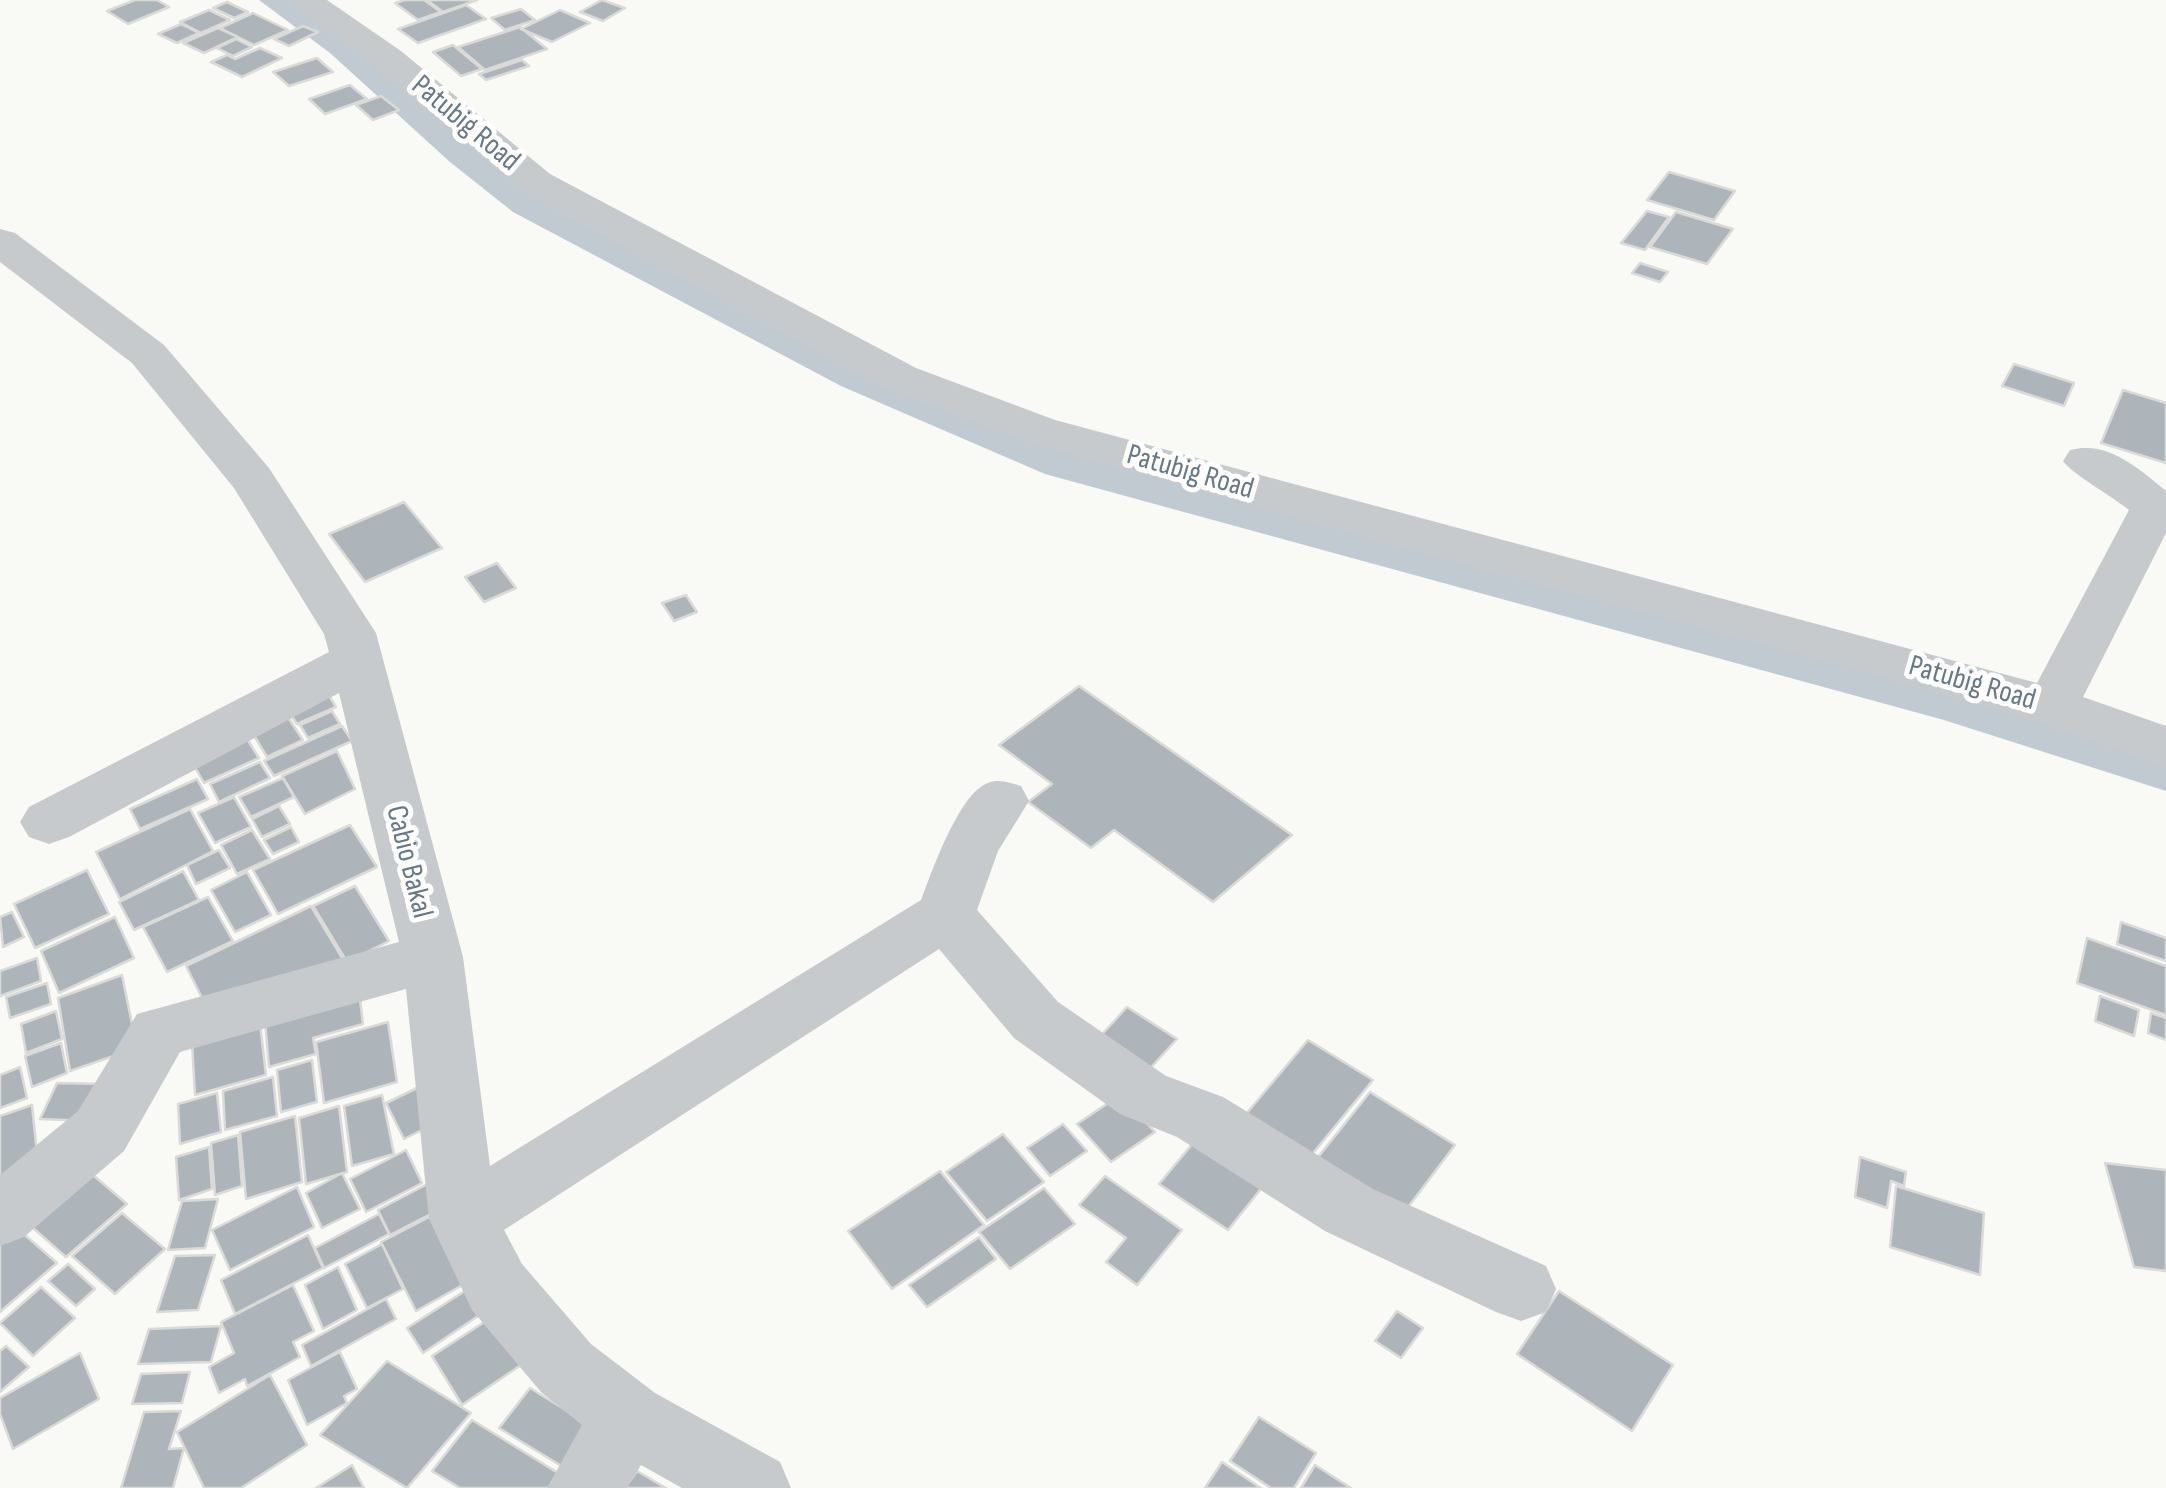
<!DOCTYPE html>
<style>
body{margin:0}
canvas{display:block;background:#f9f9f6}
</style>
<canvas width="2166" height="1488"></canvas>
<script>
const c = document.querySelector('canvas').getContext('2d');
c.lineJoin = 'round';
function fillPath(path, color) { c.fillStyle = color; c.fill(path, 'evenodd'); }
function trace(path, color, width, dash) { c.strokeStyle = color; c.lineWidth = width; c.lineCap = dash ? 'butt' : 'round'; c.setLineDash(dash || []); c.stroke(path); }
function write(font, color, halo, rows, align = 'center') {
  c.font = font + ' "Sofia Sans Condensed",sans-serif'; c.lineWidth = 10; c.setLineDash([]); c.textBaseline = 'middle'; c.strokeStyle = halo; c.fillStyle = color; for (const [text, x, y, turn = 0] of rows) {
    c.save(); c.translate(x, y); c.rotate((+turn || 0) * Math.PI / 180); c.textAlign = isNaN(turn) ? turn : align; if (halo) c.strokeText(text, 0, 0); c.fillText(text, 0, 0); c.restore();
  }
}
fillPath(new Path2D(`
 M259,0H301L323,14L541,194L873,367L1079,452L1953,684L2166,749V791L1944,720L1045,474L841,386L513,212L450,162L330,53Z`), '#c1cad0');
const building = new Path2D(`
 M135,0H157L169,7L128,24L107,11Z
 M405,0H424L441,12L418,20L395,3Z
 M427,0H477L443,12Z
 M602,0L625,8L603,21L580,12Z
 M227,2L248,12L234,18L213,8Z
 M466,5L486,19L418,43L398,29Z
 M521,9L535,20L505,30L491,18Z
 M209,10L230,20L201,33L180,22Z
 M560,10L590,23L552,42L521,29Z
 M253,13L288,30L254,45L220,28Z
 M181,24L199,33L177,43L158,34Z
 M303,26L318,32L289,46L274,39Z
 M520,27L547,49L485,70L458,47Z
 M218,28L238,37L204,53L183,43Z
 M236,39L252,47L233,56L217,48Z
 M453,45L482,69L461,76L433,52Z
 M260,48L282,58L242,77L211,62L227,55L235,59Z
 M317,58L333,72L289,86L273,72Z
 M522,60L529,66L486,80L479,74Z
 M350,85L367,99L325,114L309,99Z
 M381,96L399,110L373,120L356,105Z
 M1669,172L1735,191L1714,220L1647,200Z
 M1647,211L1669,217L1645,250L1621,243Z
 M1676,212L1733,229L1707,264L1650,247Z
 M1640,263L1668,272L1660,282L1632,273Z
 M2014,364L2074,383L2064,406L2002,386Z
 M2123,390L2166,403V463L2101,443Z
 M404,502L442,548L365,582L329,534Z
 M497,563L516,588L484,602L465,577Z
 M686,595L697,612L674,621L662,603Z
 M1079,686L1292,835L1213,902L1114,830L1091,848L1028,802L1052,784L999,745Z
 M325,689L336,707L297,724L285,706Z
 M281,707L303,740L267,757L246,722Z
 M332,711L340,724L308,738L300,725Z
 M342,726L352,741L274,776L264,761Z
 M242,731L259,758L204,783L188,755Z
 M337,751L355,789L305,814L282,776Z
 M260,762L270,778L219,802L210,784Z
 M283,778L294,797L251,817L239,797Z
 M197,779L208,799L140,829L130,809Z
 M234,797L251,827L215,843L198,813Z
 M279,806L290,824L262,837L252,819Z
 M190,809L213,851L120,899L96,852Z
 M350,825L377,867L278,914L253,870Z
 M291,827L299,842L273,854L264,840Z
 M252,830L270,859L237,874L221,845Z
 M219,850L230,868L196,884L187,865Z
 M87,870L109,914L35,948L14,904Z
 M183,871L199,900L134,930L119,902Z
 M247,872L271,915L235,932L211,890Z
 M355,886L389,941L347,962L313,906Z
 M208,897L233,941L167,972L143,927Z
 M311,906L344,961L211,1016L186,966Z
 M12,912L24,937L3,947L0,917Z
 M115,917L134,958L59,993L41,951Z
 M2121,922L2166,938V961L2117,944Z
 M2087,938L2166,966V1015L2077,983Z
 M37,958L41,981L0,996V971Z
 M122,975L137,1048L70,1071L58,998Z
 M47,983L51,1004L10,1018L6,997Z
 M358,983L363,1024L313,1038L316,1054L269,1067L264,1009Z
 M2100,996L2139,1010L2134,1036L2095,1021Z
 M1127,1007L1177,1039L1144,1075L1095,1042Z
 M56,1011L62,1039L26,1053L21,1024Z
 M2151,1013L2166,1018V1040L2148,1033Z
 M388,1022L397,1082L324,1103L316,1042Z
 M260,1023L266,1075L195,1095L192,1043Z
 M1308,1040L1373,1080L1300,1169L1236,1126Z
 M61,1043L67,1073L32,1087L25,1056Z
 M312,1060L317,1102L281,1112L277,1070Z
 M20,1067L27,1098L0,1108V1075Z
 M273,1077L277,1116L225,1130L223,1091Z
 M57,1083L106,1084L90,1121L40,1119Z
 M417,1088L436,1123L404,1139L386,1103Z
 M1370,1092L1455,1145L1393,1227L1307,1171Z
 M217,1093L221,1132L180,1144L178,1104Z
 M382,1095L394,1154L352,1166L344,1106Z
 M1120,1095L1155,1132L1111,1162L1077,1124Z
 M32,1105L39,1173L0,1186V1116Z
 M339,1106L347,1172L306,1184L299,1118Z
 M295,1116L302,1182L246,1199L240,1132Z
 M1063,1124L1087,1151L1050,1176L1027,1148Z
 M1204,1130L1272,1175L1228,1230L1159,1184Z
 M1003,1134L1044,1182L987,1221L946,1172Z
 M238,1135L242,1186L215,1195L211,1143Z
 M209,1147L212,1189L179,1200L176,1157Z
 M406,1150L422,1183L366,1212L350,1179Z
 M1860,1157L1906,1172L1904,1186L1891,1181L1887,1208L1855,1197Z
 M2105,1163L2166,1170V1271L2134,1267Z
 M86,1169L127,1204L66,1257L24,1220Z
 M940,1171L984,1225L892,1289L848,1231Z
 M342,1173L360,1209L322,1228L306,1193Z
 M1105,1176L1182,1230L1137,1285L1106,1262L1126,1238L1079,1205Z
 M435,1180L448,1205L390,1235L378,1210Z
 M1896,1186L1984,1213L1980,1275L1890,1247Z
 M297,1187L314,1227L230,1270L212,1230Z
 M1044,1188L1075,1224L1010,1269L979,1232Z
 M218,1199L205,1248L168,1250L182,1201Z
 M122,1213L165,1249L115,1294L72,1256Z
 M379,1214L389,1234L324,1268L315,1248Z
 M433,1215L468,1282L416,1311L381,1242Z
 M18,1229L57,1263L0,1312V1243Z
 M308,1235L323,1268L235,1314L221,1280Z
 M979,1237L996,1259L927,1307L909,1285Z
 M382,1244L403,1289L367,1308L345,1264Z
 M215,1255L198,1310L157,1312L175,1256Z
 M68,1264L95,1289L76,1306L48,1281Z
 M338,1267L357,1310L323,1329L305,1285Z
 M293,1285L314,1331L293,1342L300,1357L247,1386L245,1379L219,1393L209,1367L234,1353L221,1322Z
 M41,1287L75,1318L33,1356L0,1323Z
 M468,1289L484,1312L423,1353L407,1328Z
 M1559,1291L1673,1365L1632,1431L1517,1354Z
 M386,1299L396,1319L311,1366L302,1345Z
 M1397,1311L1423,1328L1401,1358L1375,1341Z
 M489,1319L521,1365L462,1405L432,1356Z
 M221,1326L211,1362L138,1364L149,1329Z
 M6,1346L29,1367L0,1392V1351Z
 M340,1352L357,1389L344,1396L347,1403L307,1425L288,1380Z
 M80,1353L99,1399L13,1449L0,1414V1398Z
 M387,1361L471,1413L407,1488L320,1435Z
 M190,1372L182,1403L132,1404L141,1374Z
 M270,1375L307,1445L241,1488H204L177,1432Z
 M530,1388L598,1430L568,1470L499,1428Z
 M181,1411L169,1449L184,1448L173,1488H121L144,1412Z
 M1259,1417L1316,1453L1294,1488H1271L1230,1461Z
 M472,1420L576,1484L572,1488H460L432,1471Z
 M1222,1462L1261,1488H1205Z
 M352,1465L364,1488H316Z
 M1315,1465L1351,1488H1301Z
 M637,1471L666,1488H625Z`);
fillPath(building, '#adb5bb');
trace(building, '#dadbd8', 2.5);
fillPath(new Path2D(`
 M286,0H327L401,51L550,174L916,368L1055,420L2037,683L2129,510C2112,496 2072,474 2063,461L2070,450C2108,440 2138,468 2166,491V533L2083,697L2166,726V767L2035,721L1862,671L1384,543L1021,440L884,388L522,192L375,67Z
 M0,229L15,233L164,345L269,468L376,633L463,957L490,1166L921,900C932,871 956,803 982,786C995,777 1008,782 1021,786L1029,801L998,851L977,910L1058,1002L1166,1076L1223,1097L1373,1189L1546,1266L1556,1289L1546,1312L1521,1321L1496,1312L1325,1231L1177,1137L1120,1114L1014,1038L939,949L504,1230L522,1264L591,1344L655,1393L780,1462L791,1488H682L641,1465L627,1488H547L582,1425L541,1392L472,1310L429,1219L406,989L180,1052L124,1151L24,1237L0,1246V1175L78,1111L137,1014L399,942L339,693L69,837L49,844L29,837L20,822L29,807L329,652L324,634L234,488L132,363L0,262Z`), '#c6cacd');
write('30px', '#677888', '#fff', [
 ["Patubig Road",465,124,40],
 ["Patubig Road",1190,473,16],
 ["Patubig Road",1972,684,16],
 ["Cabio Bakal",408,862,76]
]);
</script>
